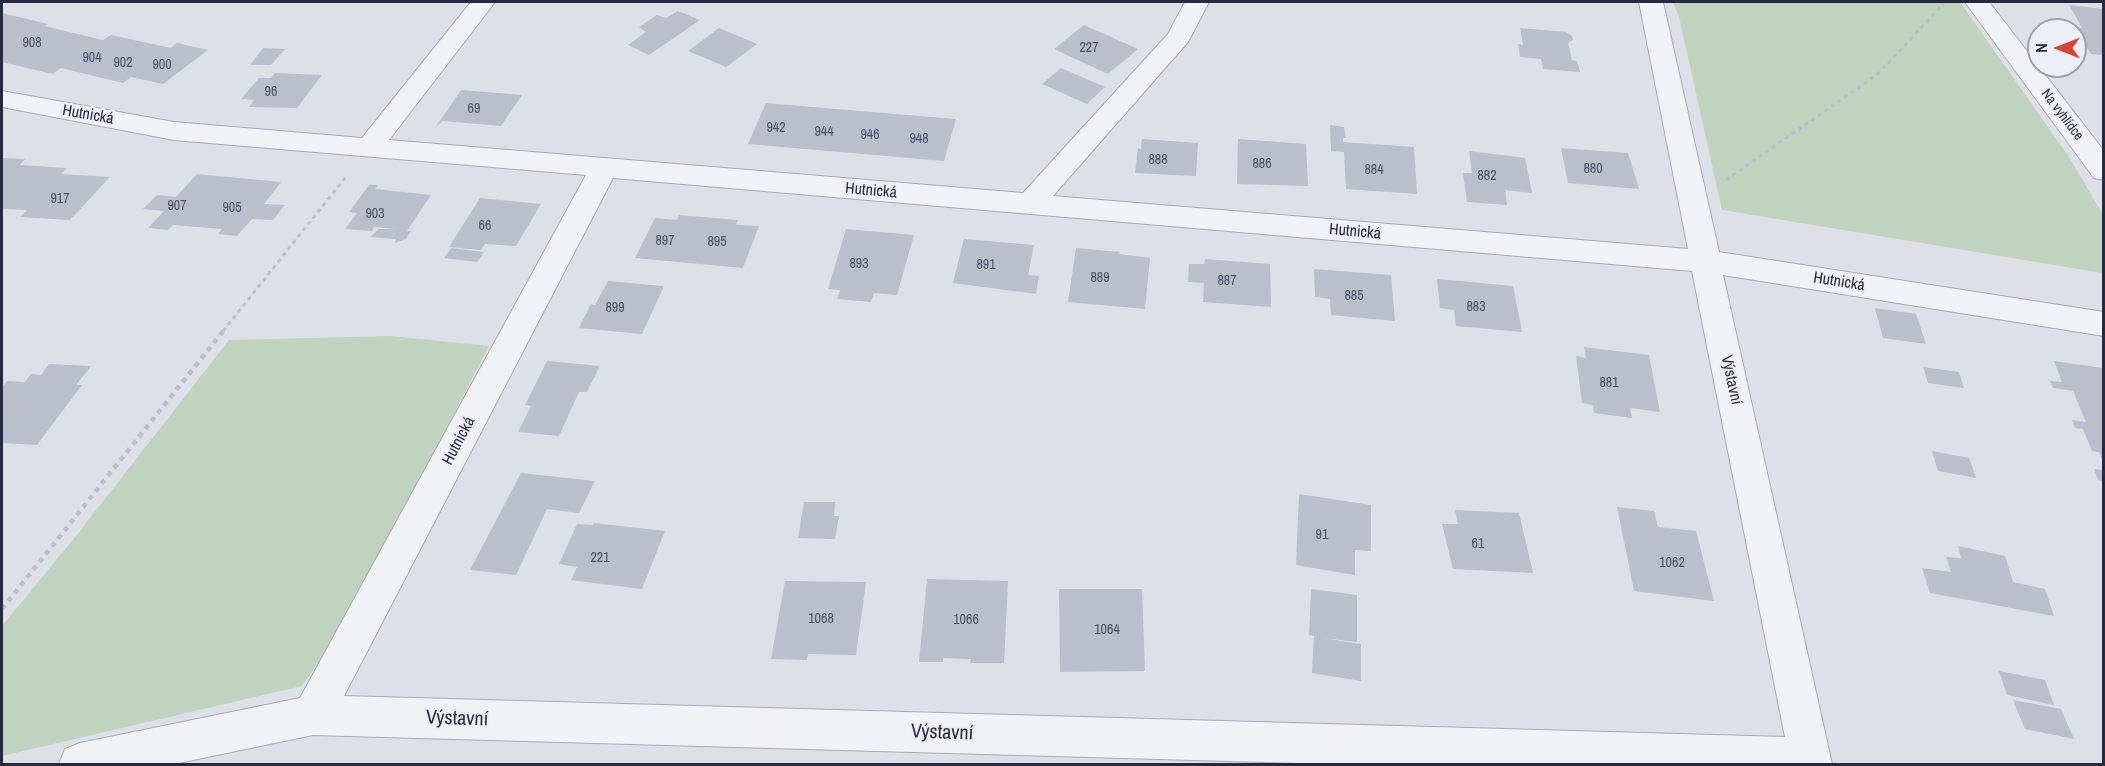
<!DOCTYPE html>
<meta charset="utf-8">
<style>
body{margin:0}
#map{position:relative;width:2105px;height:766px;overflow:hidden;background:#dee0e8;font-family:"Archivo Narrow",sans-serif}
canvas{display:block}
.frame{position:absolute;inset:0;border:3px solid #262a40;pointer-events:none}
.north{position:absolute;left:2027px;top:18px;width:60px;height:60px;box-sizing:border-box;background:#edeff6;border:2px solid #9da0ad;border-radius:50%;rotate:270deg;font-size:16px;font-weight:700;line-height:24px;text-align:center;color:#262a40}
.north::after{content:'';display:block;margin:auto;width:21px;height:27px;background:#d5443c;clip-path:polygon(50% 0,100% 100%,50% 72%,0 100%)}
</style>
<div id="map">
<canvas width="2105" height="766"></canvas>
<div class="frame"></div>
<div class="north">N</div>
</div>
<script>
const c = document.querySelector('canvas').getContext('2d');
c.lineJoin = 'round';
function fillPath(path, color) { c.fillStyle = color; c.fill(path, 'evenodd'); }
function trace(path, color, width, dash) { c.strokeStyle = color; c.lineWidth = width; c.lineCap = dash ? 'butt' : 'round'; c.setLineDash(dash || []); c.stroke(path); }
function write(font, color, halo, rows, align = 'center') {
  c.font = font + ' "Archivo Narrow",sans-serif'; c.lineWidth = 4.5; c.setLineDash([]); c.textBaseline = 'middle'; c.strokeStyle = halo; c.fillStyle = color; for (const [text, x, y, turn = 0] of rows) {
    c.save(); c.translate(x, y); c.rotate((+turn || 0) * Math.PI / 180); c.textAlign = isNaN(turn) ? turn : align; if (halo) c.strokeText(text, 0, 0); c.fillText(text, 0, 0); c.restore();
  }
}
fillPath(new Path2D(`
 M1673,2H1960L2067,154L2101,211L2104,216L2103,273L1722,210L1679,17Z
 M390,336L489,346L348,619L302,686L2,756V626L76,536L229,340Z`), '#bfd3bf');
fillPath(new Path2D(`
 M2069,5L2103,9V55L2091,54L2086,46L2078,45L2075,37H2082L2076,27L2082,28Z
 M678,11L700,20L649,55L628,45L646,32L639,27L657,15L666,18Z
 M2,13L48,24L44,26L103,40L111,35L171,48L177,43L208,50L163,84L131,77L123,83L61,68L53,74L2,62Z
 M1084,25L1138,49L1108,74L1054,49Z
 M719,28L757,44L726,67L688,51Z
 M1520,28L1566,32L1572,36L1573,40L1568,43L1572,60L1577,61L1580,72L1543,69L1541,59L1520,57L1518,44L1523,45Z
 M263,48L285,49L271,65H250Z
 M1061,68L1105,87L1087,104L1042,84Z
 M275,73L322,75L297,108L249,107L254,100L241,99L259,78H271Z
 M461,90L522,95L501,126L442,121L435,128Z
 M766,103L907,115L956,119L944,161L748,144Z
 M1330,125L1344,127L1346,138H1343V142L1414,147L1417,194L1346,189L1344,152L1331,151Z
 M1142,139L1198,143L1196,176L1135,173L1138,148L1141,149Z
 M1238,139L1306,144L1308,186L1237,184Z
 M1561,148L1628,153L1639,189L1568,183Z
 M1469,151L1525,158L1532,193L1505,190L1507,205L1467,202L1463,173H1472Z
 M2,158L25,159L20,165L67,168L61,174L110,177L70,220L20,217L27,210L2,209Z
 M197,174L281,182L264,204L285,205L273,220L252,219L237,236L218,234L222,229L173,225L168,230L148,228L164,211L143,209L157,195L176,197Z
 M369,185H378L375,189L431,195L407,231H411L406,239L395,243L396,239L370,237L379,229H396L374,227L372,231L345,229L357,213L349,212Z
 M480,198L541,204L516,246L485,244L481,250L449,247Z
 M679,215L738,220L736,225L759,226L743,268L635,258L655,218L677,220Z
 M846,229L914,235L897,295L874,293L871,302L837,299L840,290L828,289Z
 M964,239L1034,245L1028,275L1039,276L1036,294L953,283Z
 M451,248L484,252L477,262L444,258Z
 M1076,248L1120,252L1119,254L1150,258L1145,309L1068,302Z
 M1205,259L1270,264L1271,307L1203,302L1204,283L1188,282L1189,264H1204Z
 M1314,269L1391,275L1395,321L1331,315L1330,299L1315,297Z
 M1437,279L1513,286L1522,332L1456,326L1454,310L1440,308Z
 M608,281L664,286L642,334L579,328L591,304L595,305Z
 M1875,308L1916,314L1926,344L1883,338Z
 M1584,347L1649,355L1660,412L1630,408L1632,418L1594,413L1593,405L1582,403L1576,356L1586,358Z
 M547,361L600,366L587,392H579L559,436L518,432L531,406L525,405Z
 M2054,361L2103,368V462L2099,452L2092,451L2083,429L2075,428L2072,420L2086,422L2073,391L2053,388L2050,381L2062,382Z
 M49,364L91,366L76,385H82L37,445L2,443V388L7,381L25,382L31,374L41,375Z
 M1923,367L1959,372L1964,388L1928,383Z
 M1932,451L1969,458L1976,478L1938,471Z
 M2094,469L2103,470V481L2098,480Z
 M521,473L595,481L579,513L547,509L516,575L470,570Z
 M1299,494L1371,505V551L1355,550V575L1296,565Z
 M804,502H835L834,516H839L835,539L798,538Z
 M1617,507L1654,511L1658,527L1696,531L1714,601L1634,591Z
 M1455,510L1519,513L1533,573L1453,569L1442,524H1458Z
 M594,523L665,531L642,589L571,580L577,567L559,564L577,524L593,525Z
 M1958,546L2005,556L2013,582L2045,589L2054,616L1930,593L1922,568L1951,572L1946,557L1961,558Z
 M927,579L1008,581L1004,663H970L971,659L943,658V662H919Z
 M785,581L866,582L856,655L808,654L807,660L771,659Z
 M1059,589H1142L1145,671L1060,672Z
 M1311,589L1357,595V642L1322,638L1361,644V681L1312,673L1314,636L1309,635Z
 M1999,671L2045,680L2054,705L2007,695Z
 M2013,700L2061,709L2074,739L2025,729Z`), '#bbbecb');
const minor = new Path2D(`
 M471,2H495L389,140L1023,193L1168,34L1185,2H1209L1188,42L1053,196L1688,249L1639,2H1663L1719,252L2104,312V336L1723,275L1832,764H1334L313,735L174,764H59L65,749L80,743L300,698L586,175L174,140L2,107V91L174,122L362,138ZM613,178L1692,271L1785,737L344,696Z
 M1965,2H1989L2104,151V180L2094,178Z`);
trace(minor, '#a7a9b6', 2);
trace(new Path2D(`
 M1726,180L1878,74L1943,4
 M223,331L345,178`), '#bcbec7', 3, [4, 4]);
trace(new Path2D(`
 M2,609L224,330`), '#bcbec7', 4.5, [5, 5]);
fillPath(minor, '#f1f2f6');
write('14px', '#4b4f63', null, [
 ["908",32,43],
 ["227",1089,48],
 ["904",92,58],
 ["902",123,63],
 ["900",162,65],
 ["96",271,92],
 ["69",474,109],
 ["942",776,128],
 ["944",824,132],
 ["946",870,135],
 ["948",919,139],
 ["888",1158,160],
 ["886",1262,164],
 ["880",1593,169],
 ["884",1374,170],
 ["882",1487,176],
 ["917",60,199],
 ["907",177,206],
 ["905",232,208],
 ["903",375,214],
 ["66",485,226],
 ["897",665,241],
 ["895",717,242],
 ["893",859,264],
 ["891",986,265],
 ["889",1100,278],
 ["887",1227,281],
 ["885",1354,296],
 ["883",1476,307],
 ["899",615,308],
 ["881",1609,383],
 ["91",1322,535],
 ["61",1478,544],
 ["221",600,558],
 ["1062",1672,563],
 ["1068",821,619],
 ["1066",966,620],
 ["1064",1107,630]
]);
write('14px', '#262a40', '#edeff6', [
 ["Na vyhlídce",2062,115,53]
]);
write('16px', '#262a40', '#edeff6', [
 ["Hutnická",88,115,10],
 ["Hutnická",871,191,5],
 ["Hutnická",1355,232,5],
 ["Hutnická",1839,282,9],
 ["Výstavní",1731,380,78],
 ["Hutnická",459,441,-62]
]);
write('20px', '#262a40', '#edeff6', [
 ["Výstavní",457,719,2],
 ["Výstavní",942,733,2]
]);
</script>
